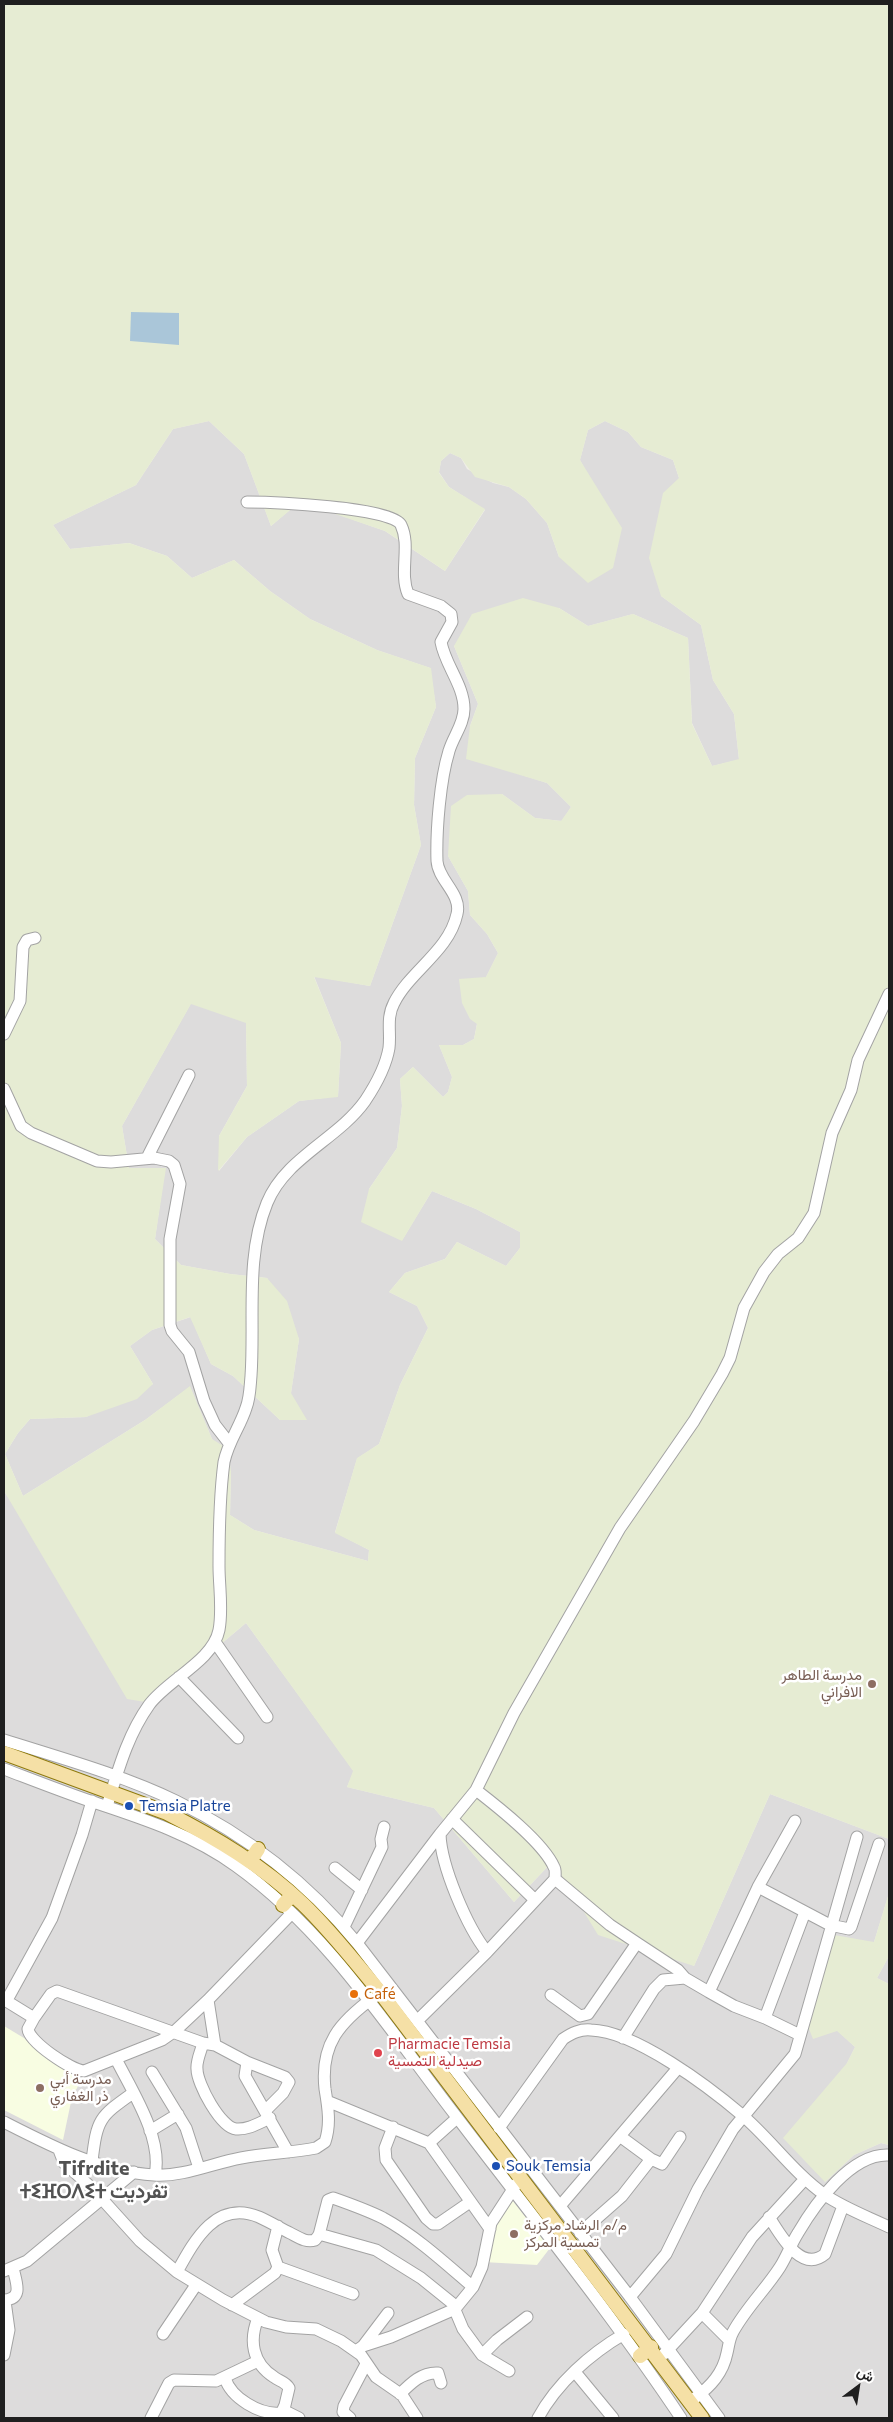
<!DOCTYPE html>
<meta charset="utf-8">
<style>
body{margin:0}
#map{position:relative;width:893px;height:2422px;overflow:hidden;background:#efeee6;font-family:Commissioner,Vazirmatn,sans-serif}
canvas{display:block}
.frame{position:absolute;inset:0;border:5px solid #1f1f1f;pointer-events:none}
.north{position:absolute;left:833px;top:2362px;width:50px;height:50px;-webkit-text-stroke:4px #fff;paint-order:stroke;rotate:31deg;font-size:14px;font-weight:700;line-height:20px;text-align:center;color:#1f1f1f}
.north::after{content:'';display:block;margin:auto;width:18px;height:22px;background:#1f1f1f;clip-path:polygon(50% 0,100% 100%,50% 72%,0 100%)}
</style>
<div id="map">
<canvas width="893" height="2422"></canvas>
<div class="frame"></div>
<div class="north">ش</div>
</div>
<script>
const c = document.querySelector('canvas').getContext('2d');
c.lineJoin = 'round';
function fillPath(path, color) { c.fillStyle = color; c.fill(path, 'evenodd'); }
function trace(path, color, width, dash) { c.strokeStyle = color; c.lineWidth = width; c.lineCap = dash ? 'butt' : 'round'; c.setLineDash(dash || []); c.stroke(path); }
function write(font, color, halo, rows, align = 'center') {
  c.font = font + ' Commissioner,Vazirmatn,"Noto Sans Tifinagh",sans-serif'; c.lineWidth = 5; c.setLineDash([]); c.textBaseline = 'middle'; c.strokeStyle = halo; c.fillStyle = color; for (const [text, x, y, turn = 0] of rows) {
    c.save(); c.translate(x, y); c.rotate((+turn || 0) * Math.PI / 180); c.textAlign = isNaN(turn) ? turn : align; if (halo) c.strokeText(text, 0, 0); c.fillText(text, 0, 0); c.restore();
  }
}
fillPath(new Path2D(`
 M209,421L244,454L271,526L300,501L385,531L445,571L485,510L449,487L439,472L441,461L450,453L461,458L467,469L493,483L509,487L526,499L547,523L559,557L589,478L580,460L588,430L605,421L628,432L641,447L673,460L679,478L661,596L701,625L713,680L734,714L739,760L712,766L692,723L688,638L633,614L588,626L559,608L454,646L478,704L470,726L519,774L547,783L571,807L562,821L535,818L502,794L448,856L468,891L470,915L487,934L498,953L486,977L474,1039L463,1045H439L452,1077L448,1092L443,1097L413,1067L400,1079L402,1106L397,1148L369,1189L402,1240L432,1191L476,1209L520,1232V1248L506,1266L457,1242L445,1259L405,1273L389,1292L417,1306L428,1328L400,1385L379,1444L357,1459L335,1532L369,1550L368,1561L254,1530L230,1515L231,1472L212,1439L190,1387L145,1420L23,1496L5,1454L18,1433L30,1419L86,1417L153,1384L130,1346L152,1330L191,1317L211,1364L233,1376L280,1420L291,1393L299,1339L267,1278L230,1274L181,1265L155,1239L165,1168H129L122,1126L191,1003L246,1022L247,1086L219,1136V1171L247,1137L299,1101L338,1096L341,1043L314,976L370,986L421,845L414,805L415,758L436,707L430,668L377,650L310,619L270,591L234,560L192,578L167,556L129,543L70,549L53,525L136,485L173,429Z
 M4,1491L151,1703L246,1623L354,1771L347,1787L434,1808L514,1902L553,1861L694,1966L770,1794L889,1839V1893L874,1942L838,2031L855,2047L847,2063L825,2182L854,2155L881,2143L889,2145V2418H4Z
 M889,1956V1984L877,1978Z`), '#dddcdc');
fillPath(new Path2D(`
 M4,2026L24,2038L82,2079L72,2097L63,2140L4,2110Z
 M512,2200L550,2248L537,2265L483,2262L493,2221Z`), '#f8fde2');
fillPath(new Path2D(`
 M4,4H889V1367L887,1371L889,1372V1839L770,1794L694,1966L598,1935L553,1861L514,1902L434,1808L347,1787L353,1771L246,1623L151,1703L127,1699L4,1491ZM209,421L244,454L271,526L300,502L385,531L445,571L485,509L449,487L439,473L441,461L450,453L461,458L475,477L509,487L526,499L547,523L559,557L588,583L613,568L622,528L580,460L588,430L605,421L628,432L641,447L673,460L679,478L663,493L649,558L661,596L701,625L713,680L734,714L739,759L712,766L692,724L688,638L633,614L588,626L559,608L523,598L472,614L454,646L478,704L470,726L466,759L547,783L571,807L561,821L535,818L502,794L467,795L451,806L448,856L468,891L470,915L487,934L498,953L486,977L459,979L462,1003L470,1019L477,1024L474,1039L463,1045H439L452,1077L448,1092L443,1097L413,1067L400,1079L402,1106L397,1148L369,1189L361,1222L402,1241L432,1191L476,1209L520,1232V1248L506,1266L457,1242L445,1259L405,1273L389,1292L417,1306L428,1328L400,1385L379,1444L357,1458L335,1533L369,1550L368,1561L254,1530L230,1515L231,1472L228,1449L212,1439L190,1386L145,1420L23,1496L5,1454L18,1433L30,1419L86,1417L137,1399L153,1384L130,1346L152,1330L190,1317L211,1364L233,1376L280,1420H307L291,1393L299,1339L287,1301L267,1278L230,1274L181,1265L155,1239L166,1168H129L122,1126L191,1004L246,1023L247,1086L219,1136L218,1171L247,1137L299,1101L338,1097L341,1043L314,977L370,986L421,845L414,805L415,758L436,707L431,668L377,650L310,619L270,591L234,560L192,578L167,556L129,543L70,549L53,525L136,485L173,429Z
 M889,1893V1956L877,1978L889,1984V2145L881,2143L854,2155L825,2182L783,2138L847,2063L855,2047L837,2031L813,2039L807,2024L834,1935L874,1942Z`), '#e6ecd3');
fillPath(new Path2D(`
 M131,312L179,313V345L130,341Z`), '#aac6d9');
const minor = new Path2D(`
 M4,1034L20,1001L23,947L27,940L35,938
 M4,1089L21,1126L31,1133L97,1161L111,1162L154,1158L169,1161L174,1165L180,1184L170,1239V1325L172,1331L189,1352L204,1401L215,1425L229,1443
 M147,1158L189,1075
 M215,1642L267,1717
 M179,1677L238,1738
 M4,1740C61,1758 122,1775 176,1801C246,1835 308,1883 357,1943L630,2297L719,2418
 M4,1769C33,1780 61,1791 90,1801C141,1818 192,1834 236,1866C327,1931 388,2028 456,2116C532,2216 611,2313 681,2418
 M476,1790C498,1807 543,1842 554,1867C556,1870 555,1875 555,1879L610,1925L637,1943L588,2014L580,2016L551,1995
 M92,1801L82,1835L52,1918L8,1998V2002L34,2018L28,2029C29,2042 71,2070 84,2071L162,2040L175,2031L208,2000
 M107,1806C118,1771 127,1736 149,1705C167,1680 213,1661 219,1630C223,1609 219,1587 219,1566C219,1535 220,1492 224,1462C228,1442 240,1427 246,1408C250,1398 250,1387 251,1376C255,1319 245,1257 267,1203C285,1158 338,1139 365,1101C375,1086 386,1066 389,1048C391,1032 386,1018 394,1003C410,971 449,951 457,914C462,894 438,880 437,861C436,831 440,780 449,751C453,737 464,724 464,709C464,685 445,665 441,642L452,622L451,614L441,606L408,594C399,572 411,546 401,525C393,507 269,502 247,502
 M452,1819L535,1900
 M795,1821L758,1887L830,1925L849,1929L851,1927L879,1844
 M335,1868L362,1890
 M344,1927L382,1847L381,1839L384,1827
 M357,1943L440,1834
 M637,1943L678,1970L685,1978
 M487,1952L555,1879
 M709,1992L734,2006L765,2018
 M34,2018L51,1994L57,1991L203,2043
 M417,2021L487,1952C467,1927 441,1866 440,1834L476,1790L514,1713L620,1528L694,1421L722,1374L730,1358L744,1308L764,1272L778,1254L798,1238L814,1213L832,1133L851,1090L858,1060L889,994
 M800,2035L765,2018L805,1912
 M623,2038L654,1989L663,1980L685,1978L709,1992L758,1887
 M215,2045L247,2062L245,2076L288,2152
 M116,2059C132,2091 163,2138 155,2175
 M247,2062L285,2077L289,2082L283,2093L266,2110
 M152,2072L186,2128L199,2168
 M327,2101L429,2143L490,2229
 M270,2118C259,2123 248,2130 236,2129C221,2128 197,2084 197,2069C196,2061 201,2051 203,2043L215,2045L208,2000L292,1913
 M4,2122C51,2146 101,2172 154,2175C183,2177 213,2163 241,2158C266,2153 291,2153 316,2148L325,2142C331,2124 328,2107 325,2089C320,2044 340,2022 374,1997
 M393,2127L385,2148L386,2160L426,2218L433,2224H438L470,2202
 M499,2128L563,2039C572,2033 580,2029 591,2030C635,2031 709,2087 742,2115C771,2140 794,2173 825,2195C844,2208 868,2217 889,2227
 M150,2131L178,2114
 M429,2143L457,2118
 M59,2150L64,2163L92,2188L140,2241L177,2272L223,2300L266,2322L286,2327L316,2329L341,2341L361,2355L376,2377L402,2395L417,2418
 M651,2159L662,2164L680,2137
 M92,2161C97,2119 99,2117 133,2093
 M560,2206L678,2068
 M769,2217C780,2234 801,2274 825,2254L843,2206
 M580,2233L622,2196L651,2159L621,2137
 M319,2234L376,2250L421,2278L452,2303L463,2329L482,2355L509,2371
 M278,2267L353,2294
 M4,2271L27,2261L134,2172
 M177,2272C194,2241 216,2199 259,2217C270,2222 280,2228 290,2233C298,2237 306,2243 315,2240L319,2235L328,2200L333,2198C350,2204 367,2210 383,2218C416,2236 445,2263 473,2287
 M630,2297L666,2254L698,2189L733,2129L795,2054L857,1837
 M4,2300C24,2299 16,2282 13,2268
 M232,2305L275,2273L278,2267L272,2250L278,2226
 M702,2313L729,2340
 M258,2318C249,2340 252,2363 274,2377C279,2381 286,2382 289,2388L285,2405L279,2418
 M163,2334L196,2285
 M363,2346L388,2313
 M356,2351L363,2346L391,2337L455,2309L473,2287L482,2267L491,2223L517,2183
 M664,2354L702,2313L752,2237L805,2179
 M4,2355L9,2330L5,2301
 M482,2355L497,2340L527,2317
 M575,2372L613,2418
 M225,2378C231,2398 260,2415 280,2413
 M400,2394C411,2383 422,2372 438,2373L441,2383
 M695,2398C711,2386 723,2373 727,2353C729,2345 729,2339 733,2332C746,2308 766,2289 780,2267C787,2256 791,2244 798,2233C815,2204 851,2153 889,2155
 M283,2410L299,2418
 M151,2418L169,2383L174,2380L216,2381L258,2361
 M350,2418L343,2412L344,2406L366,2364
 M538,2418C557,2383 590,2354 624,2334`);
const major = new Path2D(`
 M4,1753L167,1813C216,1838 263,1866 303,1904C331,1931 355,1962 380,1992L702,2418
 M250,1861L258,1849
 M283,1905L292,1895
 M640,2356L651,2347`);
trace(minor, '#a3a3a3', 13);
trace(major, '#8f7a0c', 16);
trace(minor, '#fff', 11);
trace(major, '#f5e0a6', 14);
for (const [x, y, r, color] of [
 [872,1684,5,"#8d6e63"],
 [129,1806,5,"#1a4fb4"],
 [354,1994,5,"#e8710a"],
 [378,2053,5,"#e0444e"],
 [40,2088,5,"#8d6e63"],
 [496,2166,5,"#1a4fb4"],
 [514,2234,5,"#8d6e63"]
]) { const dot = new Path2D(); dot.arc(x, y, r, 0, 2 * Math.PI); c.fillStyle = color; c.fill(dot); trace(dot, '#fff', 2); }
write('15px', '#785e54', '#fff', [
 ["مدرسة الطاهر",862,1675,"right"],
 ["الافراني",862,1692,"right"],
 ["مدرسة أبي",50,2079],
 ["ذر الغفاري",50,2096],
 ["م/م الرشاد مركزية",524,2225],
 ["تمسية المركز",524,2242]
], 'left');
write('15px', '#164399', '#fff', [
 ["Temsia Platre",139,1806],
 ["Souk Temsia",506,2166]
], 'left');
write('15px', '#c56008', '#fff', [
 ["Café",364,1994]
], 'left');
write('15px', '#be3a42', '#fff', [
 ["Pharmacie Temsia",388,2044],
 ["صيدلية التمسية",388,2061]
], 'left');
write('bold 20px', '#525252', '#fff', [
 ["Tifrdite",94,2168],
 ["ⵜⵉⴼⵔⴷⵉⵜ تفرديت",94,2191]
]);
</script>
